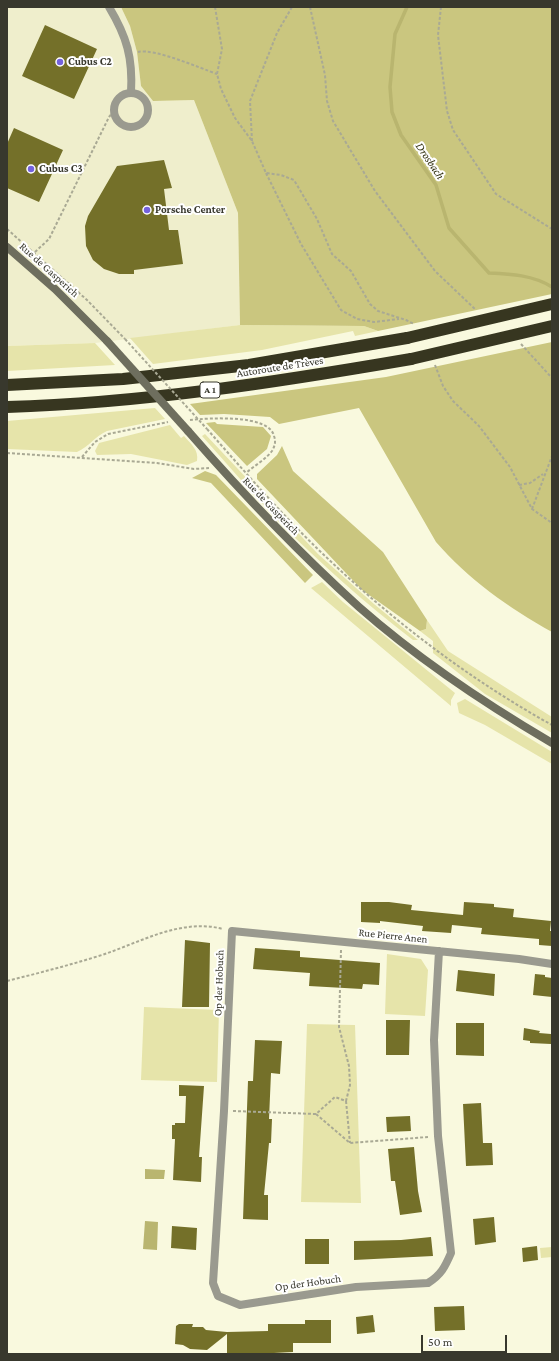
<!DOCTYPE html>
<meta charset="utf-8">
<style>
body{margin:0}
#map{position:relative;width:559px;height:1361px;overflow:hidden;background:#f9f9de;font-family:"Crimson Pro",serif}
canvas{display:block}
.frame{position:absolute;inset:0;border:8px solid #38382d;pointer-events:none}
.scale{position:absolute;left:421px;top:1335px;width:86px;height:18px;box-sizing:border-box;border:2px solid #38382d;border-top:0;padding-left:5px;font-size:12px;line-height:14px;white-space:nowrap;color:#38382d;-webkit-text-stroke:3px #fff;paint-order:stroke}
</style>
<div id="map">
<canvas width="559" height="1361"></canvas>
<div class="frame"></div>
<div class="scale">50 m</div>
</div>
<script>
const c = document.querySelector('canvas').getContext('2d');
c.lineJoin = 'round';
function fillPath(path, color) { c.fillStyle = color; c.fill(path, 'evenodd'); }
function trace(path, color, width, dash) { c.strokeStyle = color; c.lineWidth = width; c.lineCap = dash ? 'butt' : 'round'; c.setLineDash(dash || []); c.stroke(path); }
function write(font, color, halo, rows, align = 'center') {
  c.font = font + ' "Crimson Pro",serif'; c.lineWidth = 4; c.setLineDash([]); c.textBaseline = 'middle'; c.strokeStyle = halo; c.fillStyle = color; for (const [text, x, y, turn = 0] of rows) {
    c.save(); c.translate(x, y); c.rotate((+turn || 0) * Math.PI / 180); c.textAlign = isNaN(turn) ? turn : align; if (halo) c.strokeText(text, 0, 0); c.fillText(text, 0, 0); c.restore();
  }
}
fillPath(new Path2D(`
 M7,7H121L130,26L137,52L141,86L153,101L194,100L238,213L240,325L95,343L7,346Z`), '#efeecc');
fillPath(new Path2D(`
 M240,325L364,326L378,331L355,336L353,331L262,350L153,364L130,338Z
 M95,343L115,365L7,371V346Z
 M155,408L165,419L107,431C95,436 89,447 77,452L7,449V421Z
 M170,425L181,438L184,436C191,444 199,450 197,461L187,465L131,454L97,455L95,451L99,443Z
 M205,434L318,554L374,604L418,640H413C366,604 321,564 279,522C253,494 228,465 202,436Z
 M322,582L343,602L455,693L451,700V706L311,588Z
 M427,620L448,651L552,717V733L485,694L433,653V641L420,631L426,629Z
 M465,699L552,752V764L485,725L459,713L457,703Z
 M387,954L421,959L428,970L425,1016L385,1014Z
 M144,1007L219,1010L217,1082L141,1080Z
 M307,1024L355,1025L361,1203L301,1202Z
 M552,1247V1257L541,1258L540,1248Z`), '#e6e4aa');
fillPath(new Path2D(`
 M121,7H552V294L378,331L364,326L240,325L238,213L194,100L153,101L141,86L137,52L130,26Z
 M552,342V632C509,608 468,579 436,542L359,408L279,424L270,417L224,414L200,415L190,404L386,377Z
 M215,422L217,424L263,427L271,436L267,449L247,466L206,423Z
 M282,446L293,471L383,552L427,620L426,629L420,631L362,590L257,479V474L277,455Z
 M205,471L216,475L313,575L305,583L211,483L192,478Z`), '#cac67f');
fillPath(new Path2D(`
 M145,1169L165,1170L164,1179H145Z
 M145,1221L158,1222L157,1250L143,1249Z`), '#b9b56f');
trace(new Path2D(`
 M407,7L395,34L390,87L392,112L401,135L436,185L449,228L489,273C511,274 533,275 552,287`), '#b9b56f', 3.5);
fillPath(new Path2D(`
 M45,25L97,49L74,99L22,76Z
 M14,128L63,150L39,202L7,188V144Z
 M164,160L172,188L164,189L169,230H178L183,264L134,270V274H119L104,269L93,260L86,246L85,226L88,216L117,166Z
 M361,902H389L412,905L411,910L463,915L464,902L494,904V907L514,909L513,917L551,921L550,931H552V946L539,945V939L481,934L482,928L452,925L451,933L422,931L423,926L380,921V923L361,922Z
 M185,940L210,943L209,1007H182Z
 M255,948L300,951V957L380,963L379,985L363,984L362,989L309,986L310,973L253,969Z
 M458,970L495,974L494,996L456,991Z
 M535,974L545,975V977L552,978V997L533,995Z
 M386,1020H410L409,1055H386Z
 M456,1023H484V1056L456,1055Z
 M524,1028L540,1031L539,1033L551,1034V1044L530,1043V1041L523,1040Z
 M255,1040L282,1041L280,1074L271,1073L269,1119H272L271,1143H269L264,1195H268V1220L243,1219L248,1081H253Z
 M179,1085L204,1086L199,1157H202L201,1182L173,1180L175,1139H172V1125H175V1123H185L186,1096H179Z
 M481,1103L483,1143H492L493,1165L466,1166L463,1104Z
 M410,1116L411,1131L387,1132L386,1117Z
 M414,1147L418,1191L422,1212L400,1215L395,1181H391L388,1149Z
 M494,1217L496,1242L475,1245L473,1219Z
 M172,1226L197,1228L196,1250L171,1248Z
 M431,1237L433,1256L354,1260V1241L401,1240Z
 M305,1239H329V1264H305Z
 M537,1246L538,1260L523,1262L522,1248Z
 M464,1306L465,1330L435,1331L434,1307Z
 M373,1315L375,1332L357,1334L356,1317Z
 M305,1320H331V1343H293V1352L255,1354H227V1334L207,1350L190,1349L183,1345L175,1344L176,1326L179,1324H193L192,1327H203L206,1330L227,1332L268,1331V1324H305Z`), '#747029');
trace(new Path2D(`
 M215,7L222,49L217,74L221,89L235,118L252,141L266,173L281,175L294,180L317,219L332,254L351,271L370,304L378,311L406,320L414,324
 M310,7L325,75L327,101L333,121L375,191L435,271L476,310
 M441,7L438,35L447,111L453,130L496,194L552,229
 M138,52C154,48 200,68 217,74
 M252,141L250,101L277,33L292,7
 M266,173L301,244L341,310L357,319L374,322L399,319
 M7,229L87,300L125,339
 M35,252L49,239L109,117L114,111
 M521,344L552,378
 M435,365L443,386L453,401L479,426L510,467L532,509L552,523
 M190,420C209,418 269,414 274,436C276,441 275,446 272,451C266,459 254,466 246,473
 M207,429C245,472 283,516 324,555C393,621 469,679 552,725
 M7,453L157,463L194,469L209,468
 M82,457L95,442L108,434L168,422
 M519,485L530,483L543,474
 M532,509L552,456
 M7,981C39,973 70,965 102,955C141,942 181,918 223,929
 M346,1101L350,1143
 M233,1111L316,1114L335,1097L346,1101L350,1085L349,1066L339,1027L341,950
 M316,1114L350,1143L428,1137`), '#a9a994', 2, [3, 2]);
trace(new Path2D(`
 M109,7C127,37 133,58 131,93
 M114 110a17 17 0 1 1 34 0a17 17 0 1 1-34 0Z
 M439,951L434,1040L438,1136L451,1253C445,1267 441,1275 428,1283L356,1287L240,1305L218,1296L213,1283L224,1111L232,931L519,959L552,964`), '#9a9a8f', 8);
trace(new Path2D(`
 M7,247L55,289L107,341
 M188,431C242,493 298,552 359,607C418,659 484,703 552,743`), '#6e6e5e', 8);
trace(new Path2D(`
 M7,385L123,379L249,365L407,338
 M7,407C143,403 277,382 411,359`), '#373620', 12);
trace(new Path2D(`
 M125,339L207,429`), '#a9a994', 2, [3, 2]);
trace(new Path2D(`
 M107,341L188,431`), '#6e6e5e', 8);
trace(new Path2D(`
 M407,338L552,304
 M411,359L552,326`), '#373620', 12);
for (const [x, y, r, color] of [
 [60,62,4,"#7462dd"],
 [31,169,4,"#7462dd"],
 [147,210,4,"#7462dd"]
]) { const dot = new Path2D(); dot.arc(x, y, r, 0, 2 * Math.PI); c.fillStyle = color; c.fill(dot); trace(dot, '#fff', 1.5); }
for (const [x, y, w] of [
 [210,390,20]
]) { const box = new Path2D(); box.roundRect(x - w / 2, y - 8, w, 16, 3); c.fillStyle = '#fff'; c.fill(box); trace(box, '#38382d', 1); }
write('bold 10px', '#38382d', null, [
 ["A 1",210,390]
]);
write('bold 11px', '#38382d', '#fff', [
 ["Cubus C2",68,62],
 ["Cubus C3",39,169],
 ["Porsche Center",155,210]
], 'left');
write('11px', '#38382d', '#fff', [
 ["Rue de Gasperich",49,270,42],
 ["Autoroute de Trèves",280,367,-9],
 ["Rue de Gasperich",271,506,46],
 ["Rue Pierre Anen",393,936,6],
 ["Op der Hobuch",219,983,-88],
 ["Op der Hobuch",308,1283,-8]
]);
write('italic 12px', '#333212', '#fff', [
 ["Drosbach",430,161,56]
]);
</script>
